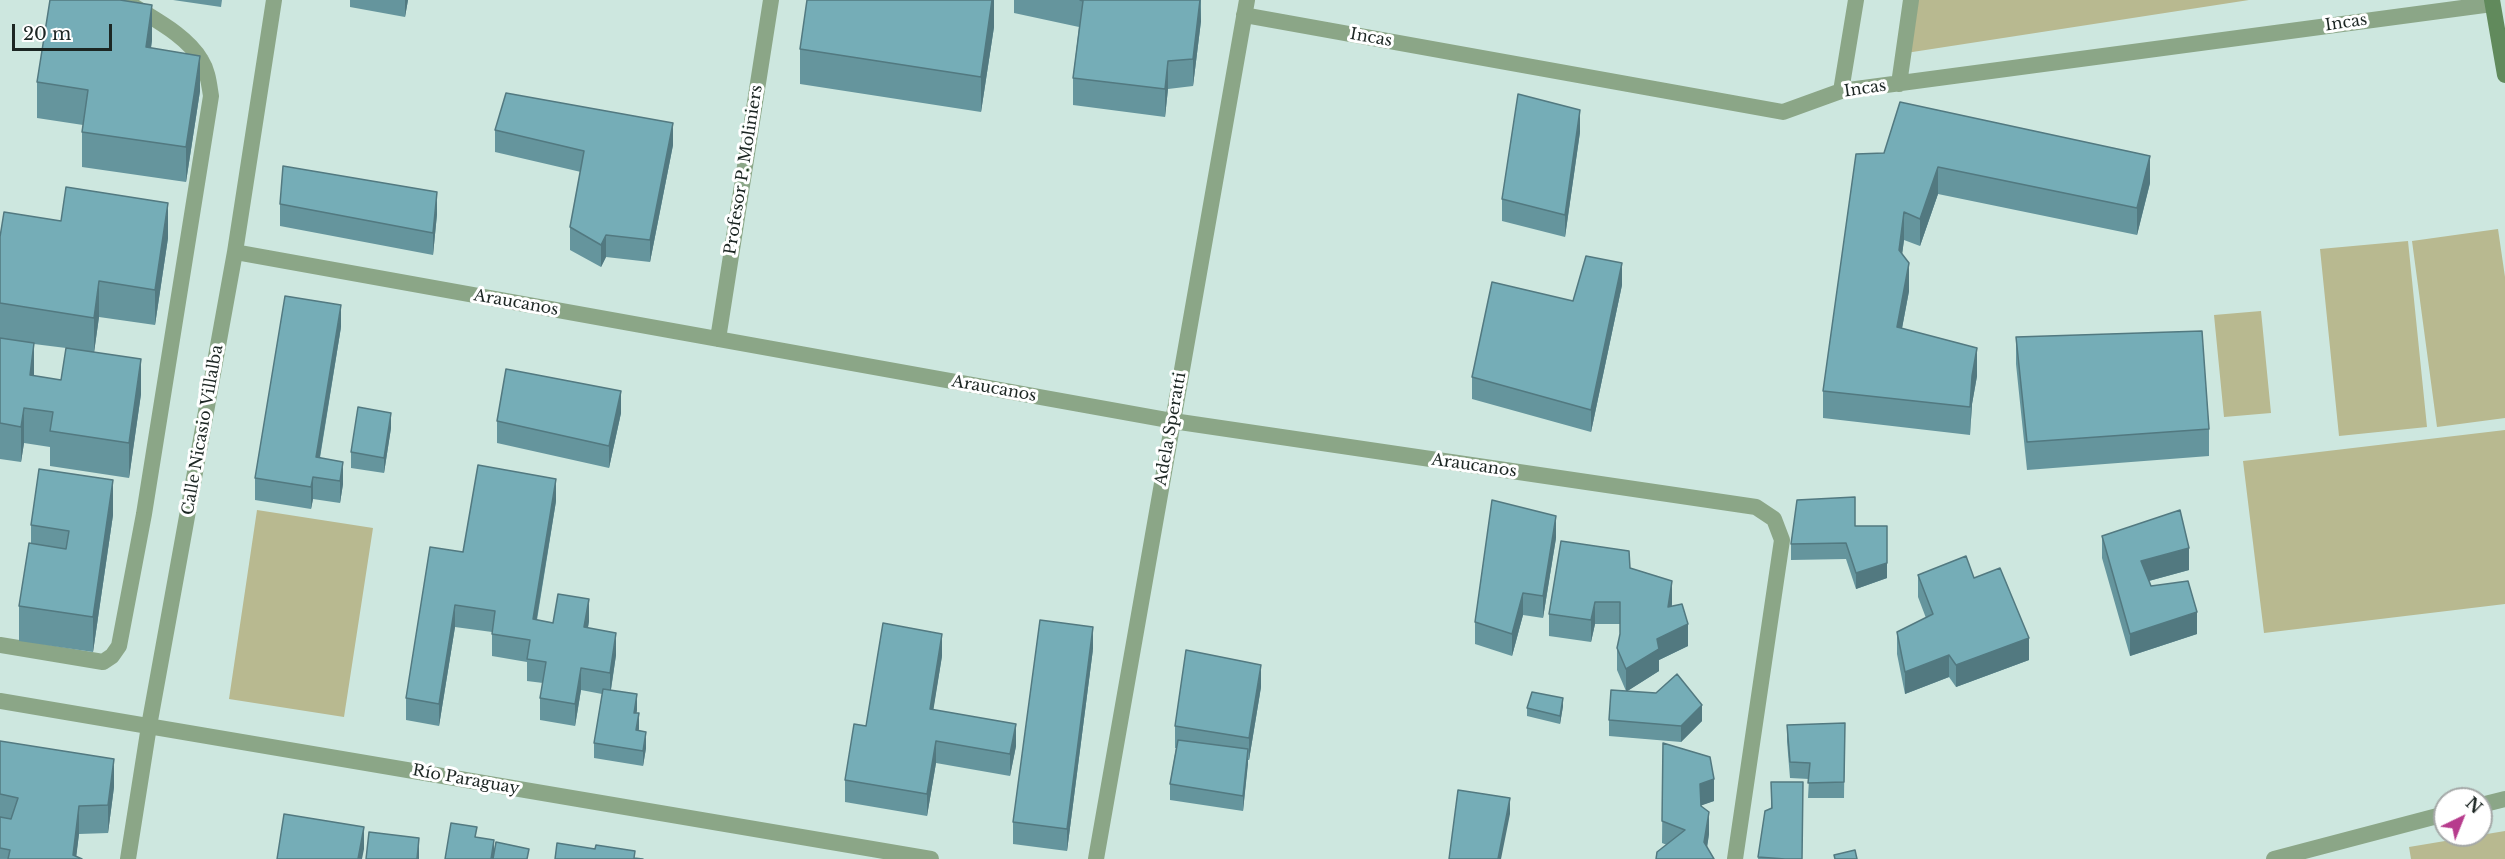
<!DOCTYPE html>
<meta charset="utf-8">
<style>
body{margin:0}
#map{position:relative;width:2505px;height:859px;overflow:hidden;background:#cde7df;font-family:"Libre Baskerville",serif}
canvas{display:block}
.north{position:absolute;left:2433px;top:787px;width:60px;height:60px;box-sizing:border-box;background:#fff;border:2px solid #a4a8a7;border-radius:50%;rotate:43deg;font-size:16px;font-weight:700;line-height:24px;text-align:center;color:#1c2623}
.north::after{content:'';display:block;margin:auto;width:21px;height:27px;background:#b73c8d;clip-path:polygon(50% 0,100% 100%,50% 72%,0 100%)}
.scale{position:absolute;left:12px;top:24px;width:100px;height:27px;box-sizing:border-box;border:3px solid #1c2623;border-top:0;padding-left:8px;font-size:18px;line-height:21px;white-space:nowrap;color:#1c2623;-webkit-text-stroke:4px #fff;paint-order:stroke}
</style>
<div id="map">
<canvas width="2505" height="859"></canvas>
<div class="north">N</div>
<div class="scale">20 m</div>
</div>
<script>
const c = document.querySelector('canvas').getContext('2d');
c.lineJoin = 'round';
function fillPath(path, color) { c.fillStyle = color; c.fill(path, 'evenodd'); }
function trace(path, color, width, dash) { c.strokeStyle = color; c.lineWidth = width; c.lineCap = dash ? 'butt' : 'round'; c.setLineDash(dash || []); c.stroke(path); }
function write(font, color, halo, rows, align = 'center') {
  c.font = font + ' "Libre Baskerville",serif'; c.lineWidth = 6; c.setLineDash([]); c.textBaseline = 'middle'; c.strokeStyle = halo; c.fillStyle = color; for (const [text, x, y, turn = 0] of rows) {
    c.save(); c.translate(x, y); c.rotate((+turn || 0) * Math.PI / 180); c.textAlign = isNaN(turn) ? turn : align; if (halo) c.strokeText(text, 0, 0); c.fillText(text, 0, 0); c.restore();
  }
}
fillPath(new Path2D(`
 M1907,0H2249L1906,53Z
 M2498,229L2505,277V418L2437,427L2412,241Z
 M2408,241L2427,427L2339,436L2320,249Z
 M2261,311L2271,413L2224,417L2214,315Z
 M2505,430V604L2264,633L2243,461Z
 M257,510L373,528L344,717L229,699Z
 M2505,831V859H2411L2409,847Z`), '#b8b990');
trace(new Path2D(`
 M1244,15L1783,112L1841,91L2492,4
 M1899,84L1911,0
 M1841,91L1856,0
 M235,252L1173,421L1756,507L1774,519L1782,540L1735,859
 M718,339L771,0
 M0,645L103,662L112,656L119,646L144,514L211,96C209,84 208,71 201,60C185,33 149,17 124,0
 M0,701L931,859
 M2481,805L2505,799
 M128,859L149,726L235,252L274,0
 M1096,859L1247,0
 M2274,859L2445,814`), '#8ba687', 16);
trace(new Path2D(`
 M2492,0L2505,75`), '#618a5c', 16);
fillPath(new Path2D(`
 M173,0H222L221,7Z
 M350,0H408L405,17L350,7Z
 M994,0V27L981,112L800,84V49Z
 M1014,0H1201V21L1193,86L1168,89L1165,117L1073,105V78L1079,27L1014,13Z
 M152,40L151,48L200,91L186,182L82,167V132L83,125L37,118V82Z
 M495,130L673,145L650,262L606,257L601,267L570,250V227L581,172L495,152Z
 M1580,132L1565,237L1502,221V199Z
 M1884,153L2150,183L2137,235L1938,194L1920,246L1904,240L1902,254L1909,291L1902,328L1977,376L1972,404L1970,435L1823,418V391Z
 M280,204L437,214L433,255L280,226Z
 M0,237L168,238L155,325L99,317L94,352L141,394L129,478L50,466V447L24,443L21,462L0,459ZM34,344L66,348L61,380L34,376Z
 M1622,285L1591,432L1472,399V377L1573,301Z
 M341,327L320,458L343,484L340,503L313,499L311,509L255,500V478Z
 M2016,337L2209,429V456L2027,470L2016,364Z
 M621,413L609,468L497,443V421Z
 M391,428L384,473L351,468V452Z
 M556,501L537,620L553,623L589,621L588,628L616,655L611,690L637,710L636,713L638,731L646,748L643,766L594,758V743L602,694L581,690L575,726L540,720V698L543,683L527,681V662L492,656V632L455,627L439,726L406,720V698L463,552Z
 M113,515L93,652L19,641V606L31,543V525Z
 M1855,526L1887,578L1856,589L1846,559L1791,560V544Z
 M2102,536L2189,570L2149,581L2151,586L2197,634L2130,656L2102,558Z
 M1556,538L1543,618L1523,615L1512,656L1475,644V622Z
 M1630,568L1672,603V606L1688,646L1659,660V671L1627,691L1702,721L1681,742L1609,736V720L1626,691L1617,670V648L1620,635V624H1595L1591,642L1549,636V614Z
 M1918,575L1974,578L2029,660L1956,687L1949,677L1905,694L1897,654V632L1926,618L1918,597Z
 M1093,649L1067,851L1013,844V822Z
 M942,656L933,710L1016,746L1010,776L936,763L927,816L845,802V780L866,726Z
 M1261,687L1249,760H1248L1243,811L1170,800V784L1176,748H1175V726Z
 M1563,706L1560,724L1527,716V708Z
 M1845,723L1844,798H1808L1809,779L1790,778L1787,741V725Z
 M0,741L114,787L108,833L79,834L76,856L82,859H0Z
 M1663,743L1714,801L1701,805L1709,834L1707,848L1667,845L1662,843Z
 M1771,782L1802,859H1758L1765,811L1771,809Z`), '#65959d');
fillPath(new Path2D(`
 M405,0H408L405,17Z
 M992,0H994V27L981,112V77Z
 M1200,0L1201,21L1193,86V59Z
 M152,5V40L146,82V47Z
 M200,56V91L186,182V147Z
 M1168,61V89L1165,117V89Z
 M1580,110V132L1565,237V215Z
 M673,123V145L650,262V240Z
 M2150,156V183L2137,235V208Z
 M1938,167V194L1920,246V219Z
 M437,192V214L433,255V233Z
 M168,203V238L155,325V290Z
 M1904,212V240L1899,278V250Z
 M606,235V257L601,267V245Z
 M1622,263V285L1591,432V410Z
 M1909,263V291L1897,355V327Z
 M99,281V317L94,353V318Z
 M341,305V327L316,480V457Z
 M34,343V378L30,410V375Z
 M1977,348V376L1972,404L1970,435L1972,376Z
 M141,359V394L129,478V443Z
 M621,391V413L609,468V446Z
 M24,408V443L21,462V427Z
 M391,413V428L384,473V458Z
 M343,462V484L340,503V481Z
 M313,477V499L311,509V487Z
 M556,479V501L533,641V619Z
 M113,480V515L93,652V617Z
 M1556,516V538L1543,618V596Z
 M2189,548V570L2141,583V561Z
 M1887,563V578L1856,589V573Z
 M1672,581V603L1668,629V607Z
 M1523,593V615L1512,656V634Z
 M589,599V621L584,649V627Z
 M1595,602V624L1591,642V620Z
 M455,605V627L439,726V704Z
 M2197,612V634L2130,656V634Z
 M1688,624V646L1659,660V671L1626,692V669L1657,639Z
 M1093,627V649L1067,851V829Z
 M616,633V655L610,695V673Z
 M942,634V656L930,731V709Z
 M2029,638V660L1956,687V665Z
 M1949,655V677L1905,694V672Z
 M1261,665V687L1249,760V738Z
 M581,668V690L575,726V704Z
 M637,694V710L634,728V713Z
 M1563,698V706L1560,724V716Z
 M1702,705V721L1681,742V726Z
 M639,713V729L636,746V730Z
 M1016,724V746L1010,776V754Z
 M646,732V748L643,766V751Z
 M936,741V763L927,816V794Z
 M1248,749V764L1243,811V796Z
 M114,759V787L108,833V805Z
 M1714,779V801L1700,806V784Z
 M1510,798V814L1501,859H1498Z
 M79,806V834L76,859L73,855Z
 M1709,812V834L1705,859L1704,842Z
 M364,827V849L362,859H358Z
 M419,838V859H417Z
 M494,840V859H491Z`), '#527980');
const building = new Path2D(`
 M50,0H120L152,5L146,47L200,56L186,147L82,132L88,90L37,82Z
 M807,0H992L981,77L800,49Z
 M1080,0H1200L1193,59L1168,61L1165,89L1073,78L1083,1Z
 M506,93L673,123L650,240L606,235L601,245L570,227L584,151L495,130Z
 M1518,94L1580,110L1565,215L1502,199Z
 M1900,102L2150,156L2137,208L1938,167L1920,219L1904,212L1899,250L1909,263L1897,327L1977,348L1972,376L1970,407L1823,391L1856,154L1884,153Z
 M283,166L437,192L433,233L280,204Z
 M66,187L168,203L155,290L99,281L94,318L0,303V237L4,212L61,221Z
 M1586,256L1622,263L1591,410L1472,377L1492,282L1573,301Z
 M285,296L341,305L316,457L343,462L340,481L313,477L311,487L255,478Z
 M2202,331L2209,429L2027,442L2016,337Z
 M0,338L34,343L30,375L61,380L66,348L141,359L129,443L50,431L53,412L24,408L21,427L0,423Z
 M506,369L621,391L609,446L497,421Z
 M358,407L391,413L384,458L351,452Z
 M478,465L556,479L533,619L553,623L558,594L589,599L584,627L616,633L610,673L581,668L575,704L540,698L546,662L527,659L530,640L492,634L495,611L455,605L439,704L406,698L430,547L463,552Z
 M39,469L113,480L93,617L19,606L29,543L66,549L69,531L31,525Z
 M1855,497V526H1887V563L1856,573L1846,543L1791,544L1797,500Z
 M1492,500L1556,516L1543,596L1523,593L1512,634L1475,622Z
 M2180,510L2189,548L2141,561L2151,586L2188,581L2197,612L2130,634L2102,536Z
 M1561,541L1629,551L1630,568L1672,581L1668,607L1682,604L1688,624L1657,639L1659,649L1626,669L1617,648L1620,634V602H1595L1591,620L1549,614Z
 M1966,556L1974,578L2000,568L2029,638L1956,665L1949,655L1905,672L1897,632L1933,614L1918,575Z
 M1040,620L1093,627L1067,829L1013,822Z
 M883,623L942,634L930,709L1016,724L1010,754L936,741L927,794L845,780L854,724L866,726Z
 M1186,650L1261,665L1249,738L1175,726Z
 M1677,674L1702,705L1681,726L1609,720L1611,690L1656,693Z
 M603,689L637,694L634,713H639L636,730L646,732L643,751L594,743Z
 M1532,692L1563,698L1560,716L1527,708Z
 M1845,723L1844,782L1808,783L1810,763L1790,762L1787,725Z
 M1178,740L1248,749L1243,796L1170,784Z
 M0,741L114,759L108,805L79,806L73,855L82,859H8L10,850L0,848V817L11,819L18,798L0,794Z
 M1663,743L1710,757L1714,779L1700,784L1701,806L1709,812L1704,842L1714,859H1656L1657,852L1685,830L1662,821Z
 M1771,782H1803L1802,859H1785L1758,857L1765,811L1772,808Z
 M1458,790L1510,798L1498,859H1449Z
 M284,814L364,827L358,859H277Z
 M451,823L477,827L475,837L494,840L491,859H445Z
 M369,832L419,838L417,859H366Z
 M496,842L529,849L527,859H493Z
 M557,843L595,849L596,845L635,851L634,858L643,859H555Z
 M1855,850L1857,859H1835L1834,855Z`);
fillPath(building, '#75adb7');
trace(building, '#527980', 1.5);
write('16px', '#1c2623', '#fff', [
 ["Incas",2346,23,-8],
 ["Incas",1371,38,10],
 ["Incas",1865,89,-8],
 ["Profesor P. Moliniers",744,170,-81],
 ["Araucanos",516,303,10],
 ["Araucanos",994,389,10],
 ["Adela Speratti",1171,429,-80],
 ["Calle Nicasio Villalba",203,430,-80],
 ["Araucanos",1474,466,8],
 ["Río Paraguay",466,780,10]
]);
</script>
